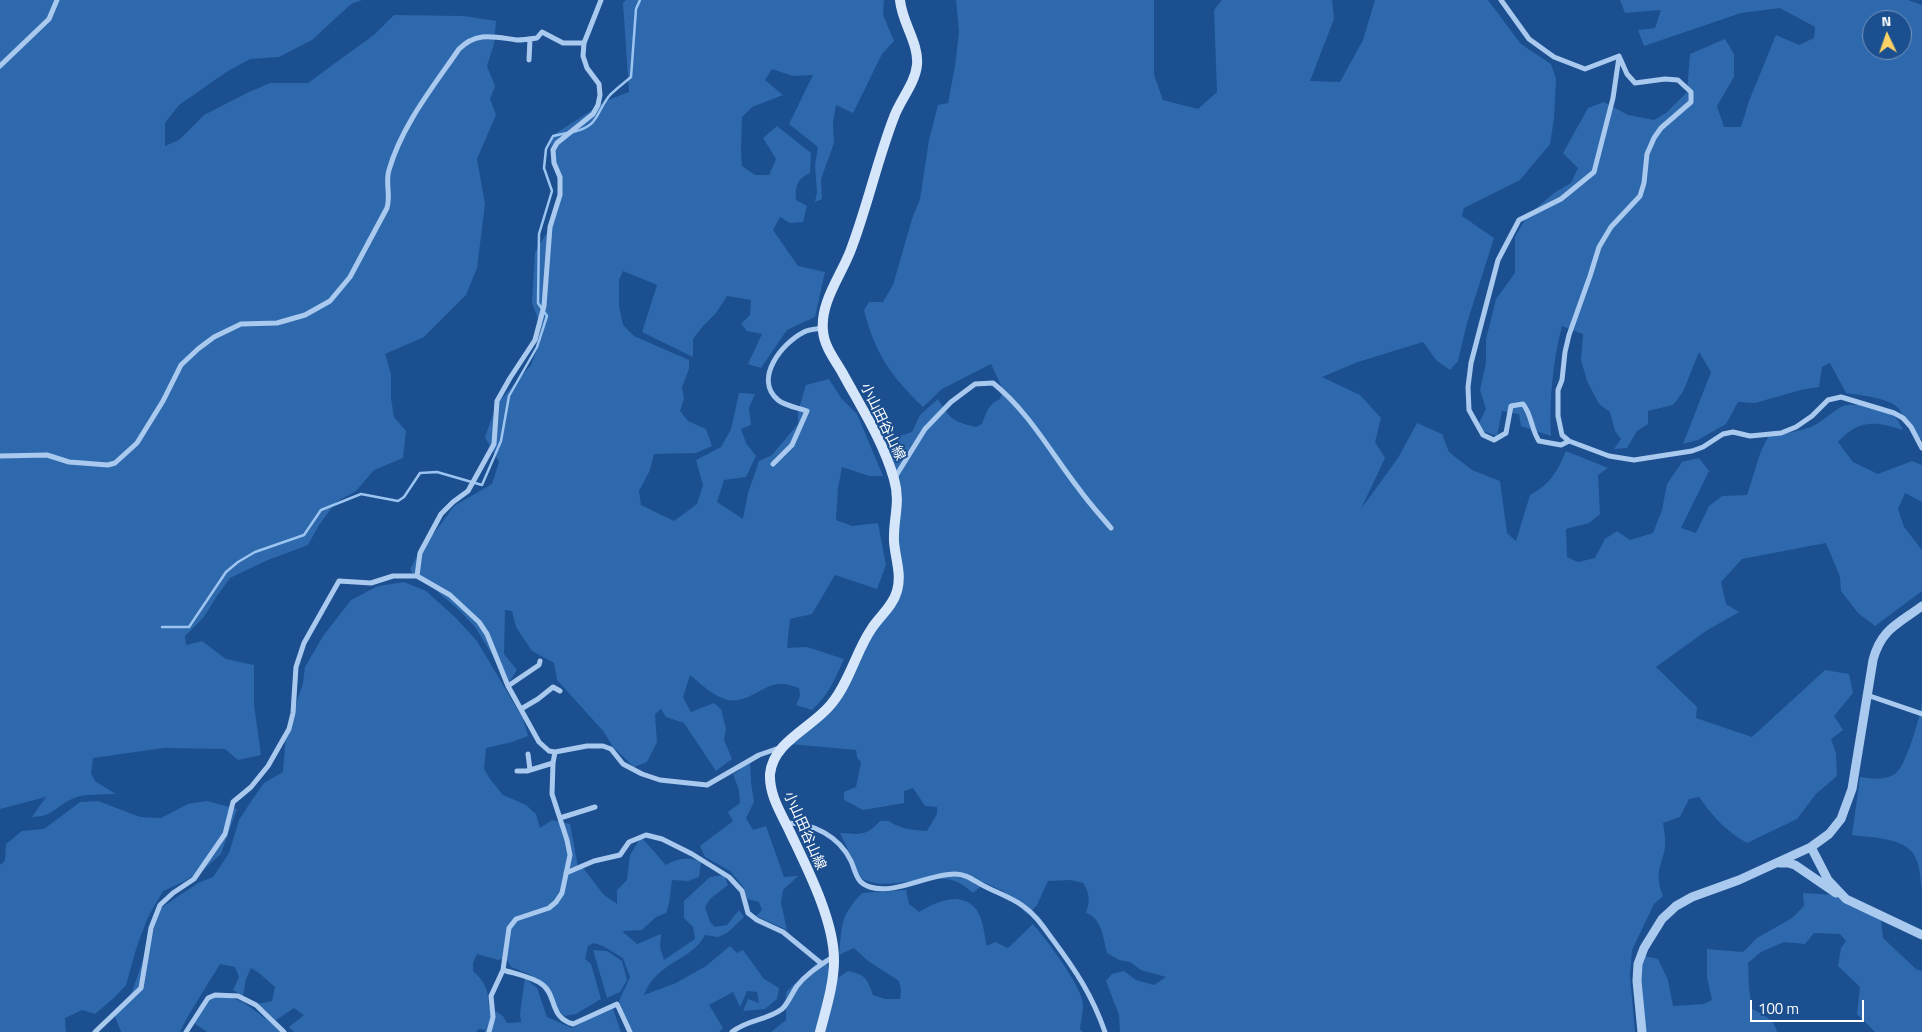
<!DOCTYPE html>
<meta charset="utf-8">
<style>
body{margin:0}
#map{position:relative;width:1922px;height:1032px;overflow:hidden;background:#1b4f8f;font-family:"Titillium Web",sans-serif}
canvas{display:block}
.north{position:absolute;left:1862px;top:10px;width:50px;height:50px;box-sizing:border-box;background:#1b4f8f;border:1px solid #7695bc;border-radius:50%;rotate:357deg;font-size:14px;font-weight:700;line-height:20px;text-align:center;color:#fff}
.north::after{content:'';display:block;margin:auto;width:18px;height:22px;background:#ffd166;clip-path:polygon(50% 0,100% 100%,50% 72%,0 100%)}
.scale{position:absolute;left:1750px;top:1000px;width:114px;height:22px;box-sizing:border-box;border:2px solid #fff;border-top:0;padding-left:6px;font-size:15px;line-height:18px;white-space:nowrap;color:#fff;-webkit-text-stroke:4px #1b4f8f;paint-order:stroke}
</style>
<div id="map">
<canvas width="1922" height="1032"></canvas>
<div class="north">N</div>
<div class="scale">100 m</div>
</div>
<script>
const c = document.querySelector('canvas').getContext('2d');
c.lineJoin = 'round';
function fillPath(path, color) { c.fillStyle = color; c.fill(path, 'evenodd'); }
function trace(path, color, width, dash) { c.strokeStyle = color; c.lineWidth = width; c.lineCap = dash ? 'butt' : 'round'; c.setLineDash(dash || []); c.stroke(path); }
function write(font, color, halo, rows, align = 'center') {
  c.font = font + ' "Titillium Web","Noto Sans JP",sans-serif'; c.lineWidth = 4; c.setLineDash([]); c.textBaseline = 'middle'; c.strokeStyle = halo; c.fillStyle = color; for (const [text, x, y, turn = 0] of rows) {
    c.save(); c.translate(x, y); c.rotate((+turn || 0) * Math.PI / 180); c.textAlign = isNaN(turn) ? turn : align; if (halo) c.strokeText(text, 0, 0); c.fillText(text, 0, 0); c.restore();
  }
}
fillPath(new Path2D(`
 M0,0H362L351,4L312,40L279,57L250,59L228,71L179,105L165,123V146L179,140L204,115L247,93L270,83H308L375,34L394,15L464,16L496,21L494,44L487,66L495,86L490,99L496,115L477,159L485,204L477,268L466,295L424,337L385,354L391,374V398L394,417L406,431L403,458L374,470L356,491L336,502L319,525L308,545L268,560L230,578L217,596L203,618L185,636L186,645L202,641L226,659L254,665V705L261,755L238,760L225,749L164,748L93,758L91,774L96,782L116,794C102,795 85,793 72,799C54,807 55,816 32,817L46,797L0,809Z
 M626,0H884L883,15L894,41L882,54L853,113L836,105L833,123L834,143L821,179L822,199L815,202L817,192L815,165L818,147L789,124L813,75L793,76L772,69L765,80L783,95L752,107L742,117L741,150L742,166L755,175H769L776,159L763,138L777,126L811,153L810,173C797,179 795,186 796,200L807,206L803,222L790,223L780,217L773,230L798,266L825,272L815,317L787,330L761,368L748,364L762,334L747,331L741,324L750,315L751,300L727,296L716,313L703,326L693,339V357L642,332L657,285L623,271L619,280V306L623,325L634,336L689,360V369L682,387L684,399L680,411L688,421L706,429L712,446L696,453L654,454L650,470L639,491L641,505L674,521L697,504L703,485L696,460L721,447L731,429L739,393L755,394L749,408L751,425L741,429L746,443L756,456L746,477L724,480L717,502L743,519L748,493L759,461L772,455L798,424V412L806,385L829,379L841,398L857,414L883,476H869L842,467L838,488L836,520L852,526L878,523L886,565L877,589L835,575L812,614L790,619L787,648L807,647L844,659C835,679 828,696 812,710L796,705L800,696L799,688C794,687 789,684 784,684C765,681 746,707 725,699C712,695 701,684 690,675L683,697L691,712L714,703L721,709L726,729L724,740L732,759L716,771L684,723L666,717L661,709L655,714L657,742L647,762L634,767L613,747L604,732L557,680L554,663L532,651L516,627L512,611L505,610L504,654L517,670L509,682L475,627L460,611L431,586L413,574L410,569L423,545L435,532L454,506L492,484L499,462L485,437L497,404L531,365L543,333L532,303L535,252L550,228L559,188L550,148L553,135L608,100L629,92L623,3Z
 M956,0H1154V75L1163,100L1198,109L1217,92L1214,10L1222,0H1332L1334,19L1310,81L1340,82L1363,40L1375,0H1488L1521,44L1551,64L1556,79L1554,119L1550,144L1520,180L1464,208L1462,216L1494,238L1467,323L1458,361L1450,370L1436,360L1423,342L1358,362L1322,377L1360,395L1381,418L1375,442L1385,458L1361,509L1398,458L1417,423L1442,434L1449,452L1472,470L1500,481L1507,533L1516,541L1530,495C1550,485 1558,470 1566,451L1608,468L1598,475L1600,514L1589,523L1566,529L1567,557L1578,562L1595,558L1605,539L1617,531L1630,540L1653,533L1662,510L1667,484L1682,462L1699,458L1709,471L1681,528L1696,533L1709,506L1722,496L1747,495L1761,451L1769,435C1783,434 1797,432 1811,427C1822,422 1834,410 1843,406C1855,402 1887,408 1895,417C1898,420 1901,426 1903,430C1876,421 1858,419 1838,442L1853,462L1878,474L1912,461L1922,465V502L1905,493L1898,509L1904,527L1922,550V591L1875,626L1858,613L1841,591L1840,577L1826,543L1742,559L1721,582L1726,604L1739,612L1706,631L1656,667L1697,707L1696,718L1752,737L1825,670L1849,674L1853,693L1834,716L1843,730L1831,739L1836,753L1837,776L1816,794L1797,819L1747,843C1725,830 1714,818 1699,797L1689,799L1680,817L1663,823C1664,830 1666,839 1665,847C1661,869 1654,872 1663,896L1654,904L1632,950L1630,976L1635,1032H1120L1119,1015L1106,981L1112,974L1124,971L1136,980L1154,985L1166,977L1141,970L1130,962L1119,960L1107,953C1103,938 1102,918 1086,913C1090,902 1090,893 1083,883L1071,880L1048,881L1037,905L1028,915L1003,891L985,883L973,893C965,886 957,880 946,879C916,875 886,893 859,877L854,862L840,833C860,834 866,837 880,821H889C900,829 913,830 927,831L937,814V807L925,806L913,788L904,791V803L863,810L844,800V792L856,787L861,763L857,757L856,750L789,744L830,702L854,652L897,601L889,530L894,492L879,433L900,436L912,432L920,415L938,399C949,419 954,422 976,427L982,424C986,413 988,404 1000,399L1003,390L991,364L942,389L923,407C891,376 875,354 864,310L869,302H883L893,285L912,219L920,199L929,140L938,105L948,103L955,66L959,32Z
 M1620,0H1908L1922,5V439L1915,437C1909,428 1905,418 1899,409C1891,398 1859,395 1846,393L1830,363L1822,367L1819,387L1801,390L1755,403L1738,402L1726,424L1698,440L1683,444L1711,372L1699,352L1683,392L1673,405L1648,411V424L1637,431L1627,448L1614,449L1621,439L1615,431L1610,412L1599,404L1587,381L1581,360L1583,334L1562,326C1553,361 1549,400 1551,436L1521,426L1519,414L1502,411L1497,436L1476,429L1486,409L1480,390L1486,363V339L1496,299L1515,273V237L1527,216L1554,193L1571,183L1578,168L1563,153L1588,108L1604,102L1628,115L1654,120L1666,113L1687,92L1690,54L1725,39L1734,54V77L1717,106L1724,127H1741L1749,101L1776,35L1799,45L1814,38L1815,27L1780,8L1741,13L1644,46L1638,30L1655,28L1661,10L1625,13ZM1872,20H1902V50H1872Z
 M404,582L426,591L456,618L477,641L523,719L528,736L512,742L486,748L484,769L490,779L503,795L526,805L536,814L540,828L552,820L570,824L578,867L583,868L604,895L617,904V890L627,880L630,855L641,837L666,865C678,858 688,856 701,862L699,877L688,881L672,880L669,904L666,913L656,917L642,930L622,931L637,944L661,934L660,947L664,960L695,939L693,927L684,918V901L710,877L724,875L728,885L710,899L705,907L710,922L715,927L727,925L739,910L744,917L727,933L718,937L705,935C692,961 657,961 644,995L676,983L706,966L730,946L737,953L743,950L764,979L779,988L777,999L765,1009L743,1011L748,999L759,1003L757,992L747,991L740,1007L733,992L709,1005L723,1028L719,1032H631L619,1001L630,977L623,958L603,946L594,943L588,946L585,959L591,964L601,999L576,1014L564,1016C555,1007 552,999 545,989C538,976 524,972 511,967L506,958L498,960L477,954L473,963V971C486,983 488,990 489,1007L503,1016L507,1023L521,1022L520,1013L525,978L537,988L547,1017L572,1028L612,1006L621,1032H485V1030L479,1029L476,1032H294L289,1027L304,1015L294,1008L276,1020L257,1004L272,1001L275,987L259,973L251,968L246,979L243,996L233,990L239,977L235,967L220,964L188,1016L180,1032H121L114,1014L132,992L161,908L198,883L213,877L229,853L239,820L252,800L264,783L283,772L286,734L303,683L305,667L323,636L351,600L378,586Z
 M1922,703V888C1920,879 1920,869 1917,861C1910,837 1873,838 1852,835L1860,777C1872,779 1889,781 1898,771C1907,761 1920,717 1922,703Z
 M750,759L751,782L754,802L746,818L753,830L766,826L784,877L798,876L783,890L781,903L787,930L756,916L762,910L759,902L747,899L744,888L730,871L705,857L700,846L733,821L728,812L740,803L739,790L733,774C741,771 743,764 750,759Z
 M98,801L140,817L161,818L188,804L207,801L237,809L221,854L204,869L183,882L163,891L148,917L137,946L126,985L115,997L95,1014L82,1010L65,1018L66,1032H0V865L5,861L6,844L22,831L44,829L80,802Z
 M906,890L909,904L919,912C934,903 958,891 973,906C983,914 984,934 987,946L995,942L1008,948L1033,924C1045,938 1083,987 1083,1005C1083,1013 1081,1021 1080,1029L1083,1032H771L786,1020C787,1010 784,1000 787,991L818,962L826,958L829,970L835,980L848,971C866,975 867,978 873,995L885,999H900L901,990L899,981L868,961L854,948L839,955C842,925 840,916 862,893Z
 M1803,893L1835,895L1881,918L1883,938L1916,969L1922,971V1032H1875L1857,1014L1860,987L1838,966L1841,948L1846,941L1840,934L1814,933L1805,944L1784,942L1761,952L1748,963L1749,988L1752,1009C1764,1015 1774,1019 1777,1032H1646L1640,968L1644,956L1658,959L1668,980L1673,1006L1704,1004L1712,1000L1707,977V949L1743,952L1757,938L1792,918L1804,906Z
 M593,950L607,951L622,961L627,980L620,992L607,998Z
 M224,995L243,1002L284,1032H207L191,1021L213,996Z`), '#2e69ad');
trace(new Path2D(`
 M573,132C600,126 595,113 610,95C616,89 624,83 631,77L636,9L640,0
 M162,627H189L226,572L238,562L255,552L304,535L321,510L361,494L398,501L404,497L420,473L437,472L482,485L501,441L509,396L537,347L547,316L538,303L539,234L552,191L544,168L546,149L553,136L567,133`), '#9cc4f0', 2.5);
trace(new Path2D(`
 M1501,0L1529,39L1554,57L1585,69L1619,56
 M1619,56L1627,74L1635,83L1665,79L1678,80L1691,92V102L1661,128L1654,138L1647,154L1644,183L1640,196L1611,227L1599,247L1590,276L1569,335L1565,352L1562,380L1558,390V416L1562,435L1569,441L1609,456L1634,460L1692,451L1703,447L1723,434L1733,432L1750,436L1781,433L1796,427L1812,416L1828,400L1841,397L1894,413L1903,418L1911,427L1922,448
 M529,60L530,39
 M0,66L49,19L57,0
 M1569,441L1561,445L1539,441C1531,429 1532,415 1523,404L1511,406L1506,433L1494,440L1483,435L1469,410L1468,387L1471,363L1498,260L1519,220L1561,199L1594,172L1613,98L1619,57
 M0,456L47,455L69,462L108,465L115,463L137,443L163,401L181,365L198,349L214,337L241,324L277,323L305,315L330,301L350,277L387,208C391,195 385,182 389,170C402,125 433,87 459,49C477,31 494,37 517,40C523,40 530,39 537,38L542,32L563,43H584
 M773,464L792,445L807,411C799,408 785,406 778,400C753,379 782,343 804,332C809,329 817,329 823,328
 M894,479L925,429L951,402L975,384L993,383C1029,412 1051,453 1079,489C1089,503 1100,515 1111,528
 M417,576L420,553L441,514L453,502L468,491L494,444L497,401L510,378L535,340L544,306L550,227L560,195V177L554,163L553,150L557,143L593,114L598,105L600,95L599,84L587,68L583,56L584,43L601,0
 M508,686L539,665L540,661
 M1867,695L1922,714
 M521,709L538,699L553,687L560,691
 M528,754L530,770
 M517,771H527L553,763
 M560,818L595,807
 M786,823C813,823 839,836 851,861C856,872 856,883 870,887C895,895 928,874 955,874C968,874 975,882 986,887C998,893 1012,898 1023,906C1036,915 1044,928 1053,940C1076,971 1092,995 1105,1032
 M566,873L594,861L620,855L629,842L646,835L662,839L692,854L729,877L742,891L748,913L757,920L783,932L822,964
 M503,970C516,974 533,977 543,985C557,996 549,1017 573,1024L617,1004L630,1032
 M95,1032L141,988L151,928L160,905L173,893L194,879L225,834L233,802L251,787L268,766L289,729L293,713L296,667L304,643L339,581L371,583L393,576H417L450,595L479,622L487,634L508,686L539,742L549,751L555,752L587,746H603L611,749L623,764L642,774L660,780L707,785L759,755L779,748
 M186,1032L208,998L215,995L238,996L256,1005L284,1032
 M489,1032L493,1017L491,996L503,970L509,928L516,919L549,908L556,902L562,893L570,855L567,840L552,794L553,763L555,752
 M732,1032C748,1019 766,1021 782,1009C788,1004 792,993 797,986C807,973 821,965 834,956`), '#a9c9ee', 5);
trace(new Path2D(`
 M1811,847L1828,880L1846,899L1922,935
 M1780,863H1788L1795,865L1836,893
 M1642,1032L1637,981L1638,964L1644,948L1662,919L1676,906L1692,897L1739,880L1811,847L1829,834L1841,819L1852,789L1873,660C1881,629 1898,624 1922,606`), '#a9c9ee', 9);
trace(new Path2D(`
 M820,1032C826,1009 834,984 834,960C834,920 807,868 790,832C781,813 769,795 770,774C773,741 814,727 832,703C850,681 856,651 872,628C880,616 893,606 897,591C902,574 895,558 894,541C893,518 901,503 894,479C883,441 861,407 842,372C835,360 824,346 823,331C820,303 840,277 850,252C867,208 877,161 894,117C900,100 915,84 917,65C919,43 902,23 900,0`), '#d6e6fa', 10);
write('14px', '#fff', '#1b4f8f', [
 ["小山田谷山線",882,422,64],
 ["小山田谷山線",804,831,66]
]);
</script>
